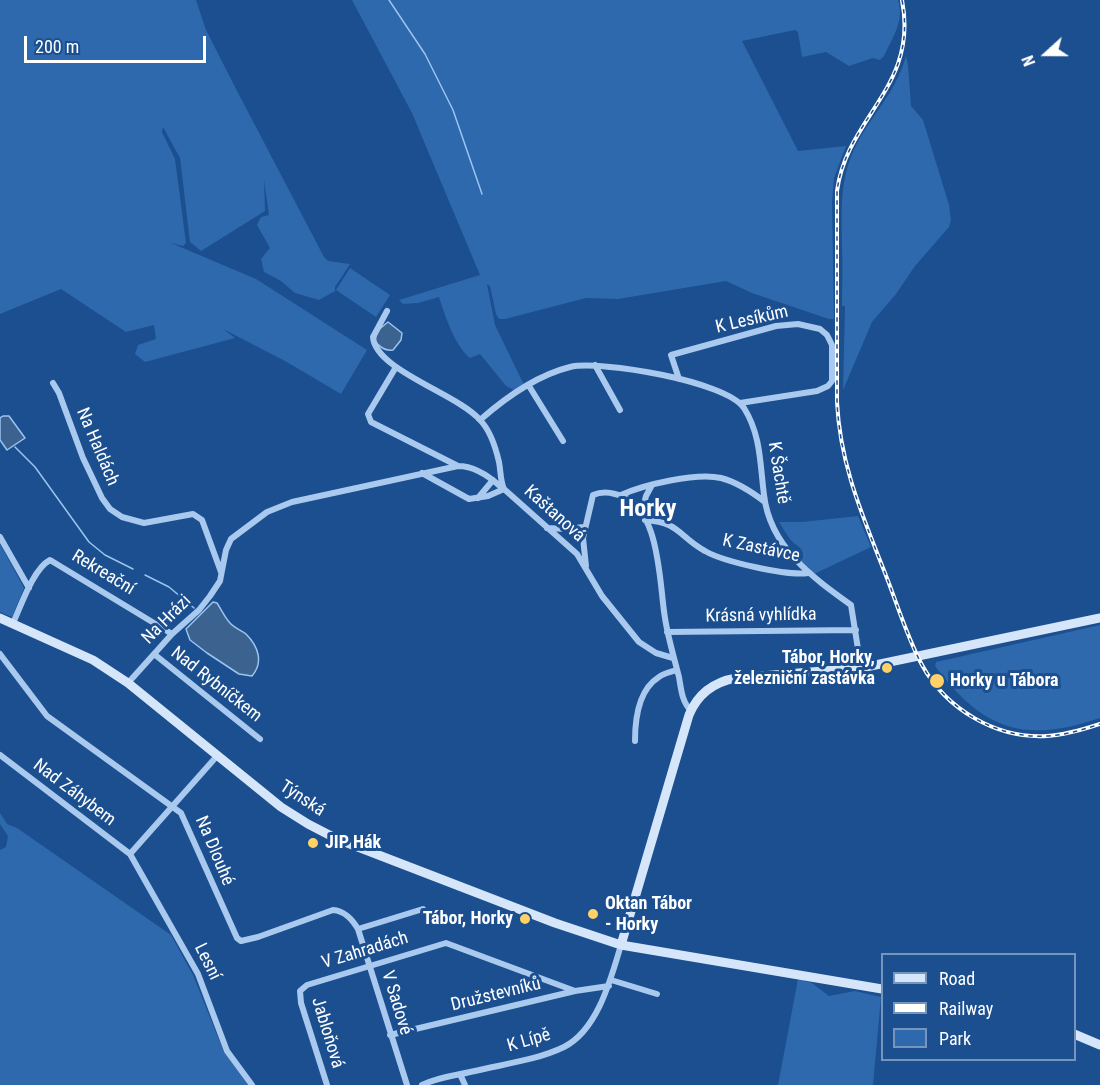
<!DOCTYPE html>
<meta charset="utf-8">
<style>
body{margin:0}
#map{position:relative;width:1100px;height:1085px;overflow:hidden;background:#1b4f8f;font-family:"Roboto Condensed",sans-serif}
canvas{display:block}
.legend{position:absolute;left:881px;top:953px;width:195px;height:108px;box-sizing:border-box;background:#1b4f8f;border:2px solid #7695bc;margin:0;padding:8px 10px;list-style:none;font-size:18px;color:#fff}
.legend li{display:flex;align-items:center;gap:12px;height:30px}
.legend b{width:30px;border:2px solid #7695bc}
.north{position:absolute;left:1016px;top:24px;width:60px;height:60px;-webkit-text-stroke:4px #1b4f8f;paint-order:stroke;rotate:249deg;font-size:16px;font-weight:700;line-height:24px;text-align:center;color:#fff}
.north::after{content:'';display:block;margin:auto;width:21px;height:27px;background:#fff;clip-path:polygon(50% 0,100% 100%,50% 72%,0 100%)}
.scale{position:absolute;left:24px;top:36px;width:182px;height:27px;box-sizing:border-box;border:3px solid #fff;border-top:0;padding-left:8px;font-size:18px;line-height:21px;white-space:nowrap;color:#fff;-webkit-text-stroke:4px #1b4f8f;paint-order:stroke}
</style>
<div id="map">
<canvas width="1100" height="1085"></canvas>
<ul class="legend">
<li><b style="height:8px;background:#d6e6fa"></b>Road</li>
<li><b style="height:8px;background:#fff"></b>Railway</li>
<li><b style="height:16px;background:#2e69ad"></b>Park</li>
</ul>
<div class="north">N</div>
<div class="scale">200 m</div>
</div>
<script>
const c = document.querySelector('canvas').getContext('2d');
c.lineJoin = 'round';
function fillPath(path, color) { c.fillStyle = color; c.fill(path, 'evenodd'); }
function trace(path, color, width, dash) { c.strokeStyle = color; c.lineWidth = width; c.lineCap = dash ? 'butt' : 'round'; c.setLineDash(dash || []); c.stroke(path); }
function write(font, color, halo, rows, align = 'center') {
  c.font = font + ' "Roboto Condensed",sans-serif'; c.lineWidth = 6; c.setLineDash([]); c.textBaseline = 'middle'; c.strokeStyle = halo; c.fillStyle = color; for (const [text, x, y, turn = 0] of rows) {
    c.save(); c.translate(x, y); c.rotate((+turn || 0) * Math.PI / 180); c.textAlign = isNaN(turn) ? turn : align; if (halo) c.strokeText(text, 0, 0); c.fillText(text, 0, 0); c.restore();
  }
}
fillPath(new Path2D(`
 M0,0H196L206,30L235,87L324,257L328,261L350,264L335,287V291L319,300L295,293L281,281L264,272L261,259L270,248L257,225L261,217L269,215L264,180L265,211L201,251L190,242L180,158L163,127L162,132L175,159L186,243L183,246L171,243L256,279L367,350L341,394L285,361L223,329L235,338L145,362L135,354L138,345L156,339L154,325L126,332L61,289L0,314Z
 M352,0H898C905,20 892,39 884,56L880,60L873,58L849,66L826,52L802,57L798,32L795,30L742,41L798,151L846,146L834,178L832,202L834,319H829L752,293L726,281L618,299L586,298L505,319H499L496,314L490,286L487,284L495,325L524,385L514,390L506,386L480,354L470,358C455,346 445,316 439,297L418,303L403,304L399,300L480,275L412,113Z
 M906,56L908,65L911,106L923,120L949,205L951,220L949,227L915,266L896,294L872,322L843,390L845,306H842C842,287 843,267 842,247C842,213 839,184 853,152C868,118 896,94 906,56Z
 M350,268L390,295L376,317L336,290Z
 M858,516L871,547L814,574L800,561L803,558C804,546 796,547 790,539C786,534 783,528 779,522H802Z
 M0,544L24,588L12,617L0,612Z
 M1100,625V718C1024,744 983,730 935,666L936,662Z
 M0,813L7,824L17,828L171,935L193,975L223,1050L248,1085H0V850L6,847L8,836L0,824Z
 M798,979L812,983L829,996L855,991L881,997L873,1085H778Z`), '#2e69ad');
const water = new Path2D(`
 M388,322L402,333L401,340L393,350C385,351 380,348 375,341L377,331Z
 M3,416H9L25,438L7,450L0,440V418Z
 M213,602L217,603C221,609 225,618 230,623C234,628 241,630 246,634C258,646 264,662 252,676L239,674L207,653L190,640L186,629Z`);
fillPath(water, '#3c6290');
trace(water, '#9cc4f0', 1.5);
trace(new Path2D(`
 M389,0L425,54L453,110L482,194
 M15,447L35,467L89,542L105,555L133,569
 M145,575L169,587L194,608`), '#9cc4f0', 1.5);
trace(new Path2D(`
 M387,311L373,337C375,370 458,394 480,420C490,430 496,449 499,462C501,472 500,480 504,489L577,554L602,596L639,642L656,653L673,658
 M595,365L620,410
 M396,367L368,414L371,422L458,466
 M679,379L671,355L776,326L798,324L820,329L827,335L832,345V381L828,386L817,391L740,403
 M53,383L59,393L83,458L102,498L110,509L122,517L144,523L193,514L202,520L221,572
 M529,386L563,441
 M480,420C505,398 538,375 570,367C600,360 726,381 744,408C761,435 760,464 764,495C770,547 812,577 851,605L861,668
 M422,473L469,499L488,496L504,489
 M621,495C643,485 697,472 721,478C736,482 752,492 765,502
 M478,498L493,480
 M642,512L646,496L652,485
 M645,520C680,522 679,537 705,551C724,562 787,576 808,573
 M547,528L566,529L584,527
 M0,537L29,588
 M586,566L583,538L593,495C600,492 608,492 615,494C661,502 659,584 665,618C668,638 674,657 679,677C681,689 682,702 691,711
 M13,623C21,606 33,569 50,560L172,634
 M667,632L856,630
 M0,654L47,716L181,813L237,938L241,941L258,937L333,910C345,911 352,919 358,929L423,909
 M154,654L260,739
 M128,683L172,634L199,610L210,596L220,581L226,550L231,539L267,512L292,502L458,466C474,466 490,477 501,487
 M635,741C635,719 638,690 659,677C664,673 671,672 677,670
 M0,755L130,854L198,974L227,1051L252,1085
 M130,854L217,756
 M358,929L407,1085
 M611,980L657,994
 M390,1035L575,991L609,986
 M460,1074L465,1085
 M327,1085L301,1003L300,991L307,985L446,943L575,991
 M422,1085C438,1077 458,1075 475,1071C504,1064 537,1060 564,1047C598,1030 611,978 621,945`), '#a9c9ee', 6);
trace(new Path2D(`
 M0,618L93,660L128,683L281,807L308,824L337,839L555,923L621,945L882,989
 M621,945L689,715C698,693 714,682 736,678L861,668L1100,618
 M1074,1034L1100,1045`), '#d6e6fa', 9);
const rail = new Path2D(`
 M902,0C919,87 847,116 837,191V402C840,463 861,512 883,568C896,600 906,635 922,665C946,709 996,739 1047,736C1065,735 1082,730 1100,724`);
trace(rail, '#fff', 4);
trace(rail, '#1b4f8f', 1.5, [4.5]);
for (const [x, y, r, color] of [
 [887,668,6,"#ffd166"],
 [937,681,8,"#ffd166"],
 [313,843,6,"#ffd166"],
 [593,914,6,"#ffd166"],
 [525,919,6,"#ffd166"]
]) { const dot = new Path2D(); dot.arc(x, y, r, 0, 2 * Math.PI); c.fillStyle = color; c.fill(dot); trace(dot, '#1b4f8f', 2); }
write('18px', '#fff', '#1b4f8f', [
 ["K Lesíkům",752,320,-13],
 ["Na Haldách",97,447,67],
 ["K Šachtě",778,473,81],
 ["Kaštanová",554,514,42],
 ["K Zastávce",761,549,12],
 ["Rekreační",103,573,31],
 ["Krásná vyhlídka",761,616,-1],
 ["Na Hrázi",167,620,-45],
 ["Nad Rybníčkem",216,685,38],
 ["Nad Záhybem",74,793,37],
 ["Týnská",302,799,33],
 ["Na Dlouhé",214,851,67],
 ["V Zahradách",365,951,-17],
 ["Lesní",207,962,64],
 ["Družstevníků",496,995,-14],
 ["V Sadové",396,1003,73],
 ["Jabloňová",327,1033,73],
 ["K Lípě",529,1041,-16]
]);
write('bold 18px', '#fff', '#1b4f8f', [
 ["Tábor, Horky,",875,658,"right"],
 ["železniční zastávka",875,679,"right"],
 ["Horky u Tábora",950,681],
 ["JIP Hák",325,843],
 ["Oktan Tábor",605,904],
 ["- Horky",605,925],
 ["Tábor, Horky",513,919,"right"]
], 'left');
write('bold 24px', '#fff', '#1b4f8f', [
 ["Horky",648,510]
]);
</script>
